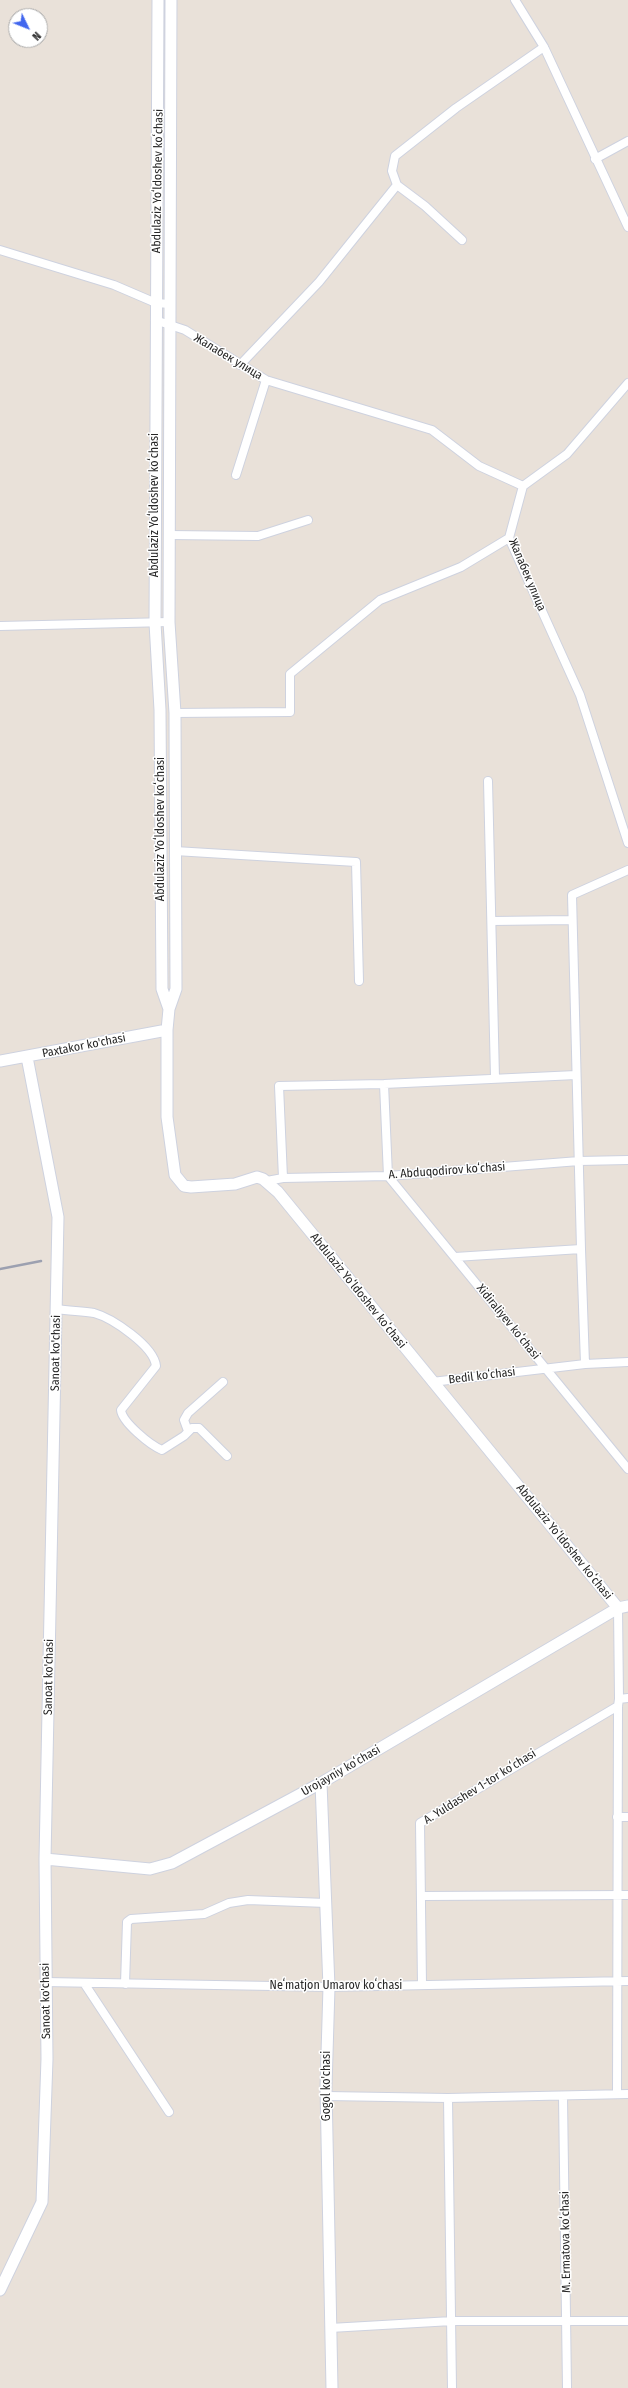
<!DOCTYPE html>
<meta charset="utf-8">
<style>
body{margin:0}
#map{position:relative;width:628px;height:2388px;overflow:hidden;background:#e9e1d9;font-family:"Fira Sans Condensed",sans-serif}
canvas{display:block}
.north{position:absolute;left:8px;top:8px;width:40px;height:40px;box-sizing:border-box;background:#fff;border:1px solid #a9a9a9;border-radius:50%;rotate:133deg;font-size:11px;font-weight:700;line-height:16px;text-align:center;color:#272727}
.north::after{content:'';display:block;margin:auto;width:14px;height:18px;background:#4166ee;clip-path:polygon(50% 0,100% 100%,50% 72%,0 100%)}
</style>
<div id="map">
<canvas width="628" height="2388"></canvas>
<div class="north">N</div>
</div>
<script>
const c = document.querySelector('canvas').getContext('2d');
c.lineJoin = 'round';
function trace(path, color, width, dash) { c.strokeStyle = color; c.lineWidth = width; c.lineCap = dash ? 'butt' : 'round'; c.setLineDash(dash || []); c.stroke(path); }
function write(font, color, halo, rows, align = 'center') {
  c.font = font + ' "Fira Sans Condensed",sans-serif'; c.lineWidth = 3; c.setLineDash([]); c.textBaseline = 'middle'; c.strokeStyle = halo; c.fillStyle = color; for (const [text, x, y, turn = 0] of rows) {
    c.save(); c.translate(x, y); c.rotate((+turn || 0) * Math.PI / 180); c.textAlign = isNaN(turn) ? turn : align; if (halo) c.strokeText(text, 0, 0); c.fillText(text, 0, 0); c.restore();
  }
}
const street = new Path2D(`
 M515,0L544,47L628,227
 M595,159L628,141
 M397,185L425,206L462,240
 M0,250L114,285L156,303L170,304
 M155,320L185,330L266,380L432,430L479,466L523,486L509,538L580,695L628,843
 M240,365L319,282L397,185L392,171L395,156L456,108L544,47
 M236,475L266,380
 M523,486L567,454L628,383
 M169,535L258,536L308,520
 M0,626L169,622
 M175,713L290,712V674L380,600L461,567L509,538
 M488,781L495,1078
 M175,851L356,862L359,981
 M492,921L572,920
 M384,1084L388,1176L628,1469
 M283,1178L279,1086L384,1084L576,1075
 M267,1181L283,1178L388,1176L579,1161L628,1160
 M581,1249L572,895L628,870
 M455,1257L581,1249L585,1364
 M57,1309C69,1311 82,1311 94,1313C112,1318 154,1346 156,1366L121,1410C122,1422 150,1445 162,1450L184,1436L192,1428H199L227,1456
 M432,1382L585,1364L628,1362
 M188,1431L184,1420L188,1413L223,1382
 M618,1608L619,1699
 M617,1817H628
 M422,1896L628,1895
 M45,1982L329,1987L628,1981
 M84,1983L169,2112
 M125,1984L127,1922L131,1919L204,1914L229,1903L248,1900L326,1903
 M422,1985L420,1823L618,1706
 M617,2094L618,1706L619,1699L628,1698
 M327,2096L448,2098L628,2094
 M563,2096L567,2388
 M448,2098L452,2388
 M330,2328L452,2321H628`);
const secondary = new Path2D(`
 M158,0L155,623L160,710L162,989L169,1009
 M171,0L169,622L175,713L176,989L169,1009L167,1030V1117L175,1175L184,1186L191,1187L235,1184L257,1177L263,1179L278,1192L618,1608
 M0,1061L167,1030
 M321,1783L329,1987L326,2087L332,2388
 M45,1859L150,1869L172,1863L321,1783L618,1608L628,1606
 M0,2290L42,2202L47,2059L45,1859L58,1217L27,1057`);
trace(street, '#ced2df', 10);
trace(secondary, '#ced2df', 13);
trace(street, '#fff', 8);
trace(secondary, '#fff', 11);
trace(new Path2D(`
 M0,1269L41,1261`), '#9ca0b0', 2.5);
write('12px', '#272727', '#fff', [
 ["Abdulaziz Yoʻldoshev koʻchasi",158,181,-89],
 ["Жалабек улица",228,357,31],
 ["Abdulaziz Yoʻldoshev koʻchasi",155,505,-90],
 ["Жалабек улица",527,575,67],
 ["Abdulaziz Yoʻldoshev koʻchasi",161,829,-90],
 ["Paxtakor ko'chasi",84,1046,-11],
 ["A. Abduqodirov koʻchasi",447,1171,-4],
 ["Abdulaziz Yoʻldoshev koʻchasi",358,1291,51],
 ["Xidiraliyev koʻchasi",508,1322,51],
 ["Sanoat ko'chasi",56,1353,-89],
 ["Bedil koʻchasi",482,1376,-7],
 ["Abdulaziz Yoʻldoshev koʻchasi",564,1542,51],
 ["Sanoat ko'chasi",49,1677,-89],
 ["Urоjayniy koʻchasi",341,1771,-30],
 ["A. Yuldashev 1-tor koʻchasi",480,1787,-32],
 ["Neʻmatjon Umarov koʻchasi",336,1986],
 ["Sanoat ko'chasi",46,2001,-91],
 ["Gogol ko'chasi",327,2086,-90],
 ["M. Ermatova koʻchasi",566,2242,-91]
]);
</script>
